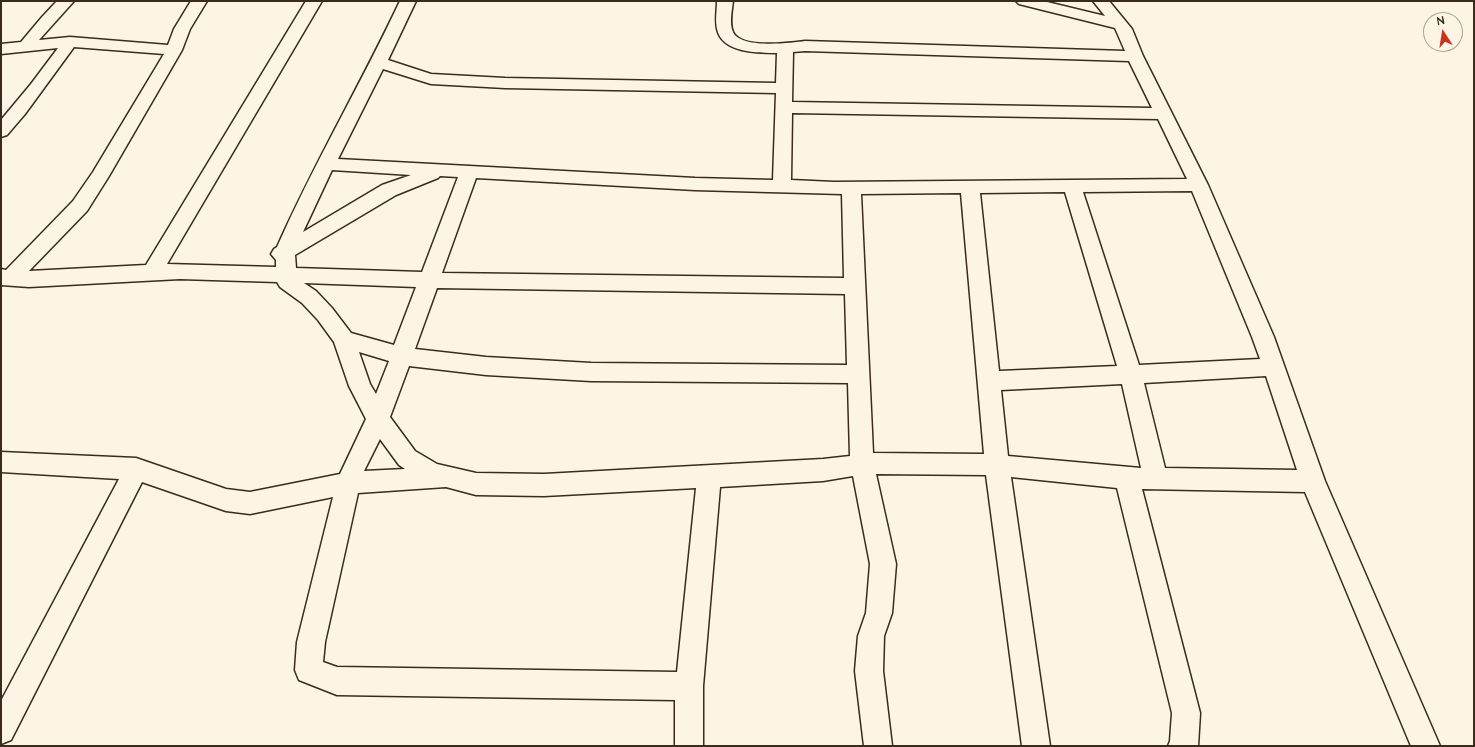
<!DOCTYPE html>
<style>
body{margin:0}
#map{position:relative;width:1475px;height:747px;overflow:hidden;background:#fcf5e5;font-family:"Architects Daughter",sans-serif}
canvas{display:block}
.frame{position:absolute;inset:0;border:2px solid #3b2a1e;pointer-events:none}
.north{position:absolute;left:1423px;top:12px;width:40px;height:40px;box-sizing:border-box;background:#fcf5e5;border:1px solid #afa495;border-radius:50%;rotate:348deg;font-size:11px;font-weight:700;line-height:16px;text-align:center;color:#3b2a1e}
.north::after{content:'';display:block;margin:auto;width:14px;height:18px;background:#c8321e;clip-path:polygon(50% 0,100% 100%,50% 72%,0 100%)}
</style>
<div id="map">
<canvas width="1475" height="747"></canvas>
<div class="frame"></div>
<div class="north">N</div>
</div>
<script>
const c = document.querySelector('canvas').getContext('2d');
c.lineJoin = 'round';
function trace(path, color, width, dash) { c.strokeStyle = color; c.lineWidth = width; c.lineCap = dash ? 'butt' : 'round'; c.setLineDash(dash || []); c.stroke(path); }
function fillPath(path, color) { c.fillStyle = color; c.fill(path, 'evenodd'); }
const street = new Path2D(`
 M57,1H74L39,40L70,37L168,45L174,29L191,1H207L190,29L182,50L109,176L87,211L29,271L146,265L306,1H322L167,264L276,267V260L271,254L274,249L277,247C314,163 361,84 400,1H416L388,60L431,74L505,78L776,83L777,53C758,53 722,53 717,29C715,20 717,10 717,1H733C732,10 729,23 733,32C741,49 790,43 805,41L1125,51L1115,28L1019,4L1016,1H1043L1105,16L1093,1H1109L1132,29L1143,56L1208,185L1274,337L1325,481L1440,746H1411L1305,492L1142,489L1200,713L1198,746H1168L1170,741L1172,713L1117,488L1011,477L1050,746H1022L986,475L876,474L896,564L892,613L884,636L883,671L892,746H864L855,671L858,636L866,613L870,564L853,476L823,481L720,487L703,686V746H675V700L337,695L299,680L295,670L297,642L333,497L250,514L226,511L142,482L11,740L1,744V701L119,479L1,472V452L136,458L226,489L250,492L340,474L366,419L349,386L334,342L318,320L302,303L280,287L277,282L180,279L29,287L1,285V269L6,270L73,201L93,172L164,54L74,47L25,114L7,135L1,137V120L31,84L58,48L1,54V44L21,42L42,17ZM805,51L1129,61L1152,108L792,102L793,52ZM383,69L431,84L505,88L776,93L773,180L695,178L338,159ZM792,113L1158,119L1187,179L834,182L791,180ZM332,170L411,175L382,185L303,232ZM440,176L458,177L422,272L296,268L295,255L396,195L438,178ZM476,178L695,190L842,194L844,278L442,273ZM1192,191L1252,337L1260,359L1139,365L1083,192ZM1065,192L1117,366L999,371L980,193ZM961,193L984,454L873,453L861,194ZM304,283L416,287L394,345L351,333L332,308L316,291ZM437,288L845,294L847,365L591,363L486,357L415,349ZM359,352L389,361L376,394L370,384ZM409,366L486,375L591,381L848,383L850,456L823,459L544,474L476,473L437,464L415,451L390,417ZM1266,376L1297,470L1165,468L1144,383ZM1122,384L1141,468L1008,456L1001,390ZM380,439L399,465L405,469L364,471ZM446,487L476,495L544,496L696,488L677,672L337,667L323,662L325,642L358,493Z`);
trace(street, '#3b2a1e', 3);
fillPath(street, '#fcf5e5');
</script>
